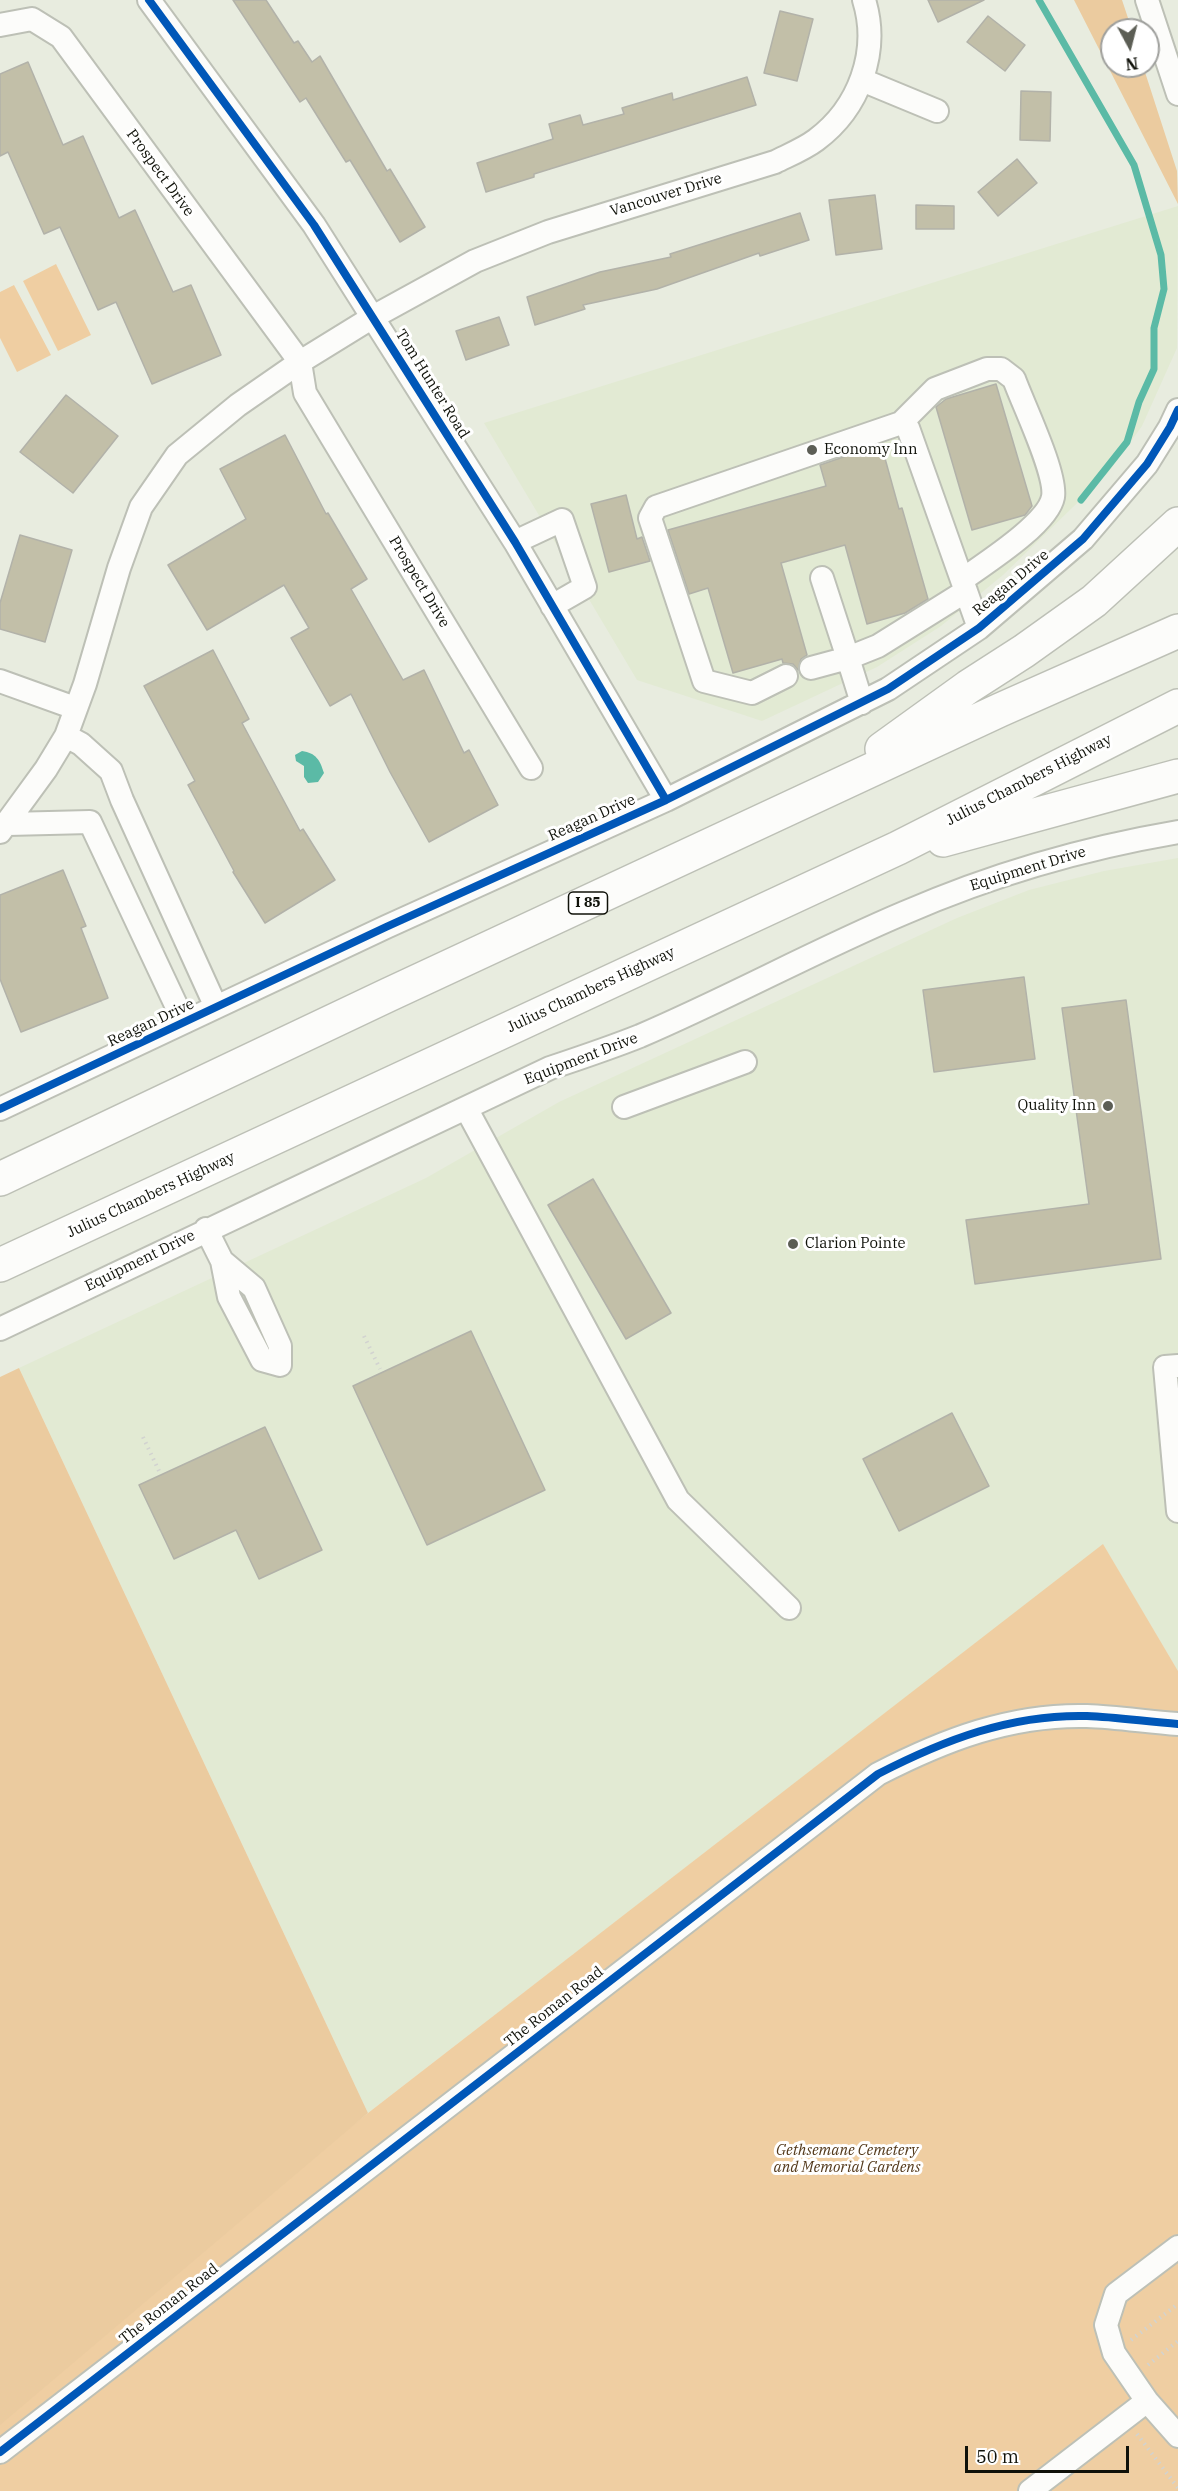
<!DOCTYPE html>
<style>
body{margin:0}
#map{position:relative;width:1178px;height:2491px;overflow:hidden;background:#e8ecdf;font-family:"IBM Plex Serif",serif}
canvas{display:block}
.north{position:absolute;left:1100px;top:18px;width:60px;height:60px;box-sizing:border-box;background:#fff;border:2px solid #9fa09d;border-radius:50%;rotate:173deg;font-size:16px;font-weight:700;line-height:24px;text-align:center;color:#10120a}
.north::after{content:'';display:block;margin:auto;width:21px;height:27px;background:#5c5e55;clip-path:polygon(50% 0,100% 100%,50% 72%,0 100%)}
.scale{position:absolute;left:965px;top:2446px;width:164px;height:27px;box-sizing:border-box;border:3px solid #10120a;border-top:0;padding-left:8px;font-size:18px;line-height:21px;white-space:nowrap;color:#10120a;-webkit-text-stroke:4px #fff;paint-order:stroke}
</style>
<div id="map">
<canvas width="1178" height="2491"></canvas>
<div class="north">N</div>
<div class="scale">50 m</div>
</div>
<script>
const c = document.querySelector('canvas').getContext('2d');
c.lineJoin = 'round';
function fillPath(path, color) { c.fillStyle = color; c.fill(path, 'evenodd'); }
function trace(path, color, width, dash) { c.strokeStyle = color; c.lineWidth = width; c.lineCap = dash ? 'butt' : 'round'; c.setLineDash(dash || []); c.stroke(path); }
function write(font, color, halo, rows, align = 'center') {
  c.font = font + ' "IBM Plex Serif",serif'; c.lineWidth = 6; c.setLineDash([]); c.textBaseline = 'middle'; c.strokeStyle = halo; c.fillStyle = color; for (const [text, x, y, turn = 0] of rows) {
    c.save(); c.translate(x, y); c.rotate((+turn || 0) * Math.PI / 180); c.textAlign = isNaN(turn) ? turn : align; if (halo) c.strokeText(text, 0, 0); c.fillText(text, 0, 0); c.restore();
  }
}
fillPath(new Path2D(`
 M1178,206L1177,348L1142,426L1108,473L1003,575L941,626L877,667L762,721L637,680L484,423Z
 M1178,858V1671L1103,1545L368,2113L19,1368L426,1178L559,1102L957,918L1029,890L1104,871Z`), '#e2ead3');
fillPath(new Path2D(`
 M56,264L91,335L58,351L23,281Z
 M14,285L51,355L17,372L0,338V292Z
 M1103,1544L1178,1671V2491H0V2401L368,2113Z`), '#efcea2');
fillPath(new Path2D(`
 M1074,0H1122L1132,30H1112V66H1143L1177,171L1178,204Z
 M19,1368L368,2113L0,2425V1377Z`), '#ebcb9f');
fillPath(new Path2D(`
 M302,751C316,753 320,760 324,773L318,782L308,783L304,777V766L296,761L295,755Z`), '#5bbaa6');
trace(new Path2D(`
 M1039,0L1134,165L1161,255L1164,289L1154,328V369L1139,402L1127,442L1081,500`), '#5bbaa6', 7);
const building = new Path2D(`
 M233,0H266L294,43L298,41L312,62L320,56L387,171L390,169L425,227L400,242L350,160L346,162L306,98L300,102Z
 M928,0H984L938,22Z
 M780,11L813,19L797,81L764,73Z
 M988,16L1025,45L1005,71L967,42Z
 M28,62L63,145L83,136L119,218L135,210L173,292L191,285L221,355L152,384L116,302L98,310L60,227L44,234L8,152L0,156V74Z
 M747,77L756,105L534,174V177L486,192L477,163L553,139L549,124L580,115L583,125L624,114L622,108L672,93L673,100Z
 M1021,91L1051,92L1050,141L1020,140Z
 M1017,159L1037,183L998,216L978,192Z
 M875,195L882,249L836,255L829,200Z
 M916,205L954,206V229H916Z
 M800,213L809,240L760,256L759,253L657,289L583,305L585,309L535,325L527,297L600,272L671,257L670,254Z
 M499,317L509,345L466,360L456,331Z
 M996,384L1032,506L1025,515L972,530L936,407L946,399Z
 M66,395L118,436L73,493L20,452Z
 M285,435L326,514L328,513L367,579L351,589L403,680L424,670L464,753L469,750L498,805L429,842L390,772L351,694L330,706L291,638L309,628L284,585L207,630L168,565L246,519L220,469Z
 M881,444L899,509L902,508L928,599L905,613L867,624L845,545L781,563L807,655L801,659L798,670L793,664L783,663L782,659L733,673L708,588L689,594L668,530L826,486L820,465Z
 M626,495L637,539L642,537L650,561L609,572L591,504Z
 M20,535L72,550L45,642L0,629V603Z
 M213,650L249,719L242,723L300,831L303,829L335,880L265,923L233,872L234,871L188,785L195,781L144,686Z
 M63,870L86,926L81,928L108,998L21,1032L0,979V895Z
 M1024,977L1035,1059L934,1072L923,990Z
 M1126,1000L1161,1259L975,1284L966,1220L1089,1204L1062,1008Z
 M593,1179L671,1313L626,1339L548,1205Z
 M471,1331L545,1490L427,1545L353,1386Z
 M952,1413L989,1486L899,1531L863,1459Z
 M265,1427L322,1550L259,1579L236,1530L174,1559L139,1485Z`);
fillPath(building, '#c2bfa8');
trace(building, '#b2b2a9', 1.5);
const minor = new Path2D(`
 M149,0L314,225L515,542L666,800
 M1147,0L1178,94
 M0,25L32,19L61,37L300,362L305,393L531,768
 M862,80L937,111
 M901,423L935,389L987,369H1001L1014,379C1023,404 1057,474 1053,497C1048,524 984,564 962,580
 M515,542L562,520L585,587L552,606
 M822,578L848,658L878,646L966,591
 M811,668L848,658L862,703
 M786,676L752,693L704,681L650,518L656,507L901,423L908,428L979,628
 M0,681L75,708
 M66,736L81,744L111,771L122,800L216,1007
 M90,822L184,1022
 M8,824L90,822
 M0,832L46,769L66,736L85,684L119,568L141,507L177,455L238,405L300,362L373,317L475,261L548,232L775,162C789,155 804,149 816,140C859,108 880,52 864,0
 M624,1107L745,1062
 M466,1108L678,1500L789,1608
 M0,1109L386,927L666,800L888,689L979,628L1083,539L1147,464L1170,427L1178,410
 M206,1229L222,1261L229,1297L262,1360L280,1365V1346L254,1288L222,1261
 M0,1329L550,1068C580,1058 610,1048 640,1036C729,998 814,951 904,913C991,875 1084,848 1178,832
 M1178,1366L1165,1367L1178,1511
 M1178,2247L1116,2294L1106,2325L1114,2353L1147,2401L1178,2436
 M0,2452L878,1774C944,1740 1011,1714 1087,1716C1117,1717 1148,1722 1178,1724
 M1030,2491L1147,2401`);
const highway = new Path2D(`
 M882,749L968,687L1024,651L1094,601L1178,524
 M943,840L1178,776
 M0,1179L388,995L1000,710L1178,631
 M0,1265L898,848L1178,706`);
trace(minor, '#bdc0b6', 26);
trace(highway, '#bdc0b6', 36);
trace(new Path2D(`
 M364,1336L380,1369
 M143,1437L159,1471
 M1131,2340L1178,2304
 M1148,2365L1178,2341
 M1137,2434L1178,2488`), '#d2d3d0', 4, [1.5, 4.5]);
trace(minor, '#fcfcfa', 22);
trace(highway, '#fcfcfa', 33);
trace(new Path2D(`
 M149,0L314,225L515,542L666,800
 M0,1109L386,927L666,800L888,689L979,628L1083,539L1147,464L1170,427L1178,410
 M0,2452L878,1774C944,1740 1011,1714 1087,1716C1117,1717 1148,1722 1178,1724`), '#0057b8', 8);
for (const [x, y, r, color] of [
 [812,450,6,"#5c5e55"],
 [1108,1106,6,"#5c5e55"],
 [793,1244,6,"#5c5e55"]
]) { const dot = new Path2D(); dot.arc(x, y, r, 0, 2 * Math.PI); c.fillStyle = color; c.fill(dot); trace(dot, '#fff', 2); }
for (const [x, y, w] of [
 [588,903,39]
]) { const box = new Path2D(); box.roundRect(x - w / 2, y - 11, w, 22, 4.5); c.fillStyle = '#fff'; c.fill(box); trace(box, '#10120a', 1.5); }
write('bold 14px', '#10120a', null, [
 ["I 85",588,903]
]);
write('15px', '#10120a', '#fff', [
 ["Prospect Drive",160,173,54],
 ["Vancouver Drive",666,195,-17],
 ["Tom Hunter Road",432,384,58],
 ["Prospect Drive",419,582,59],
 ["Reagan Drive",1011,583,-40],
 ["Julius Chambers Highway",1029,780,-27],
 ["Reagan Drive",592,818,-24],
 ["Equipment Drive",1028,869,-17],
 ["Julius Chambers Highway",591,990,-25],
 ["Reagan Drive",151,1023,-25],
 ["Equipment Drive",581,1059,-21],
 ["Julius Chambers Highway",151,1195,-25],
 ["Equipment Drive",140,1261,-26],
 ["The Roman Road",554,2007,-38],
 ["The Roman Road",169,2304,-38]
]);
write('15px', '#10120a', '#fff', [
 ["Economy Inn",824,450],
 ["Quality Inn",1096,1106,"right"],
 ["Clarion Pointe",805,1244]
], 'left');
write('italic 15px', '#53391b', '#fff', [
 ["Gethsemane Cemetery",847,2151],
 ["and Memorial Gardens",847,2168]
]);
</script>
